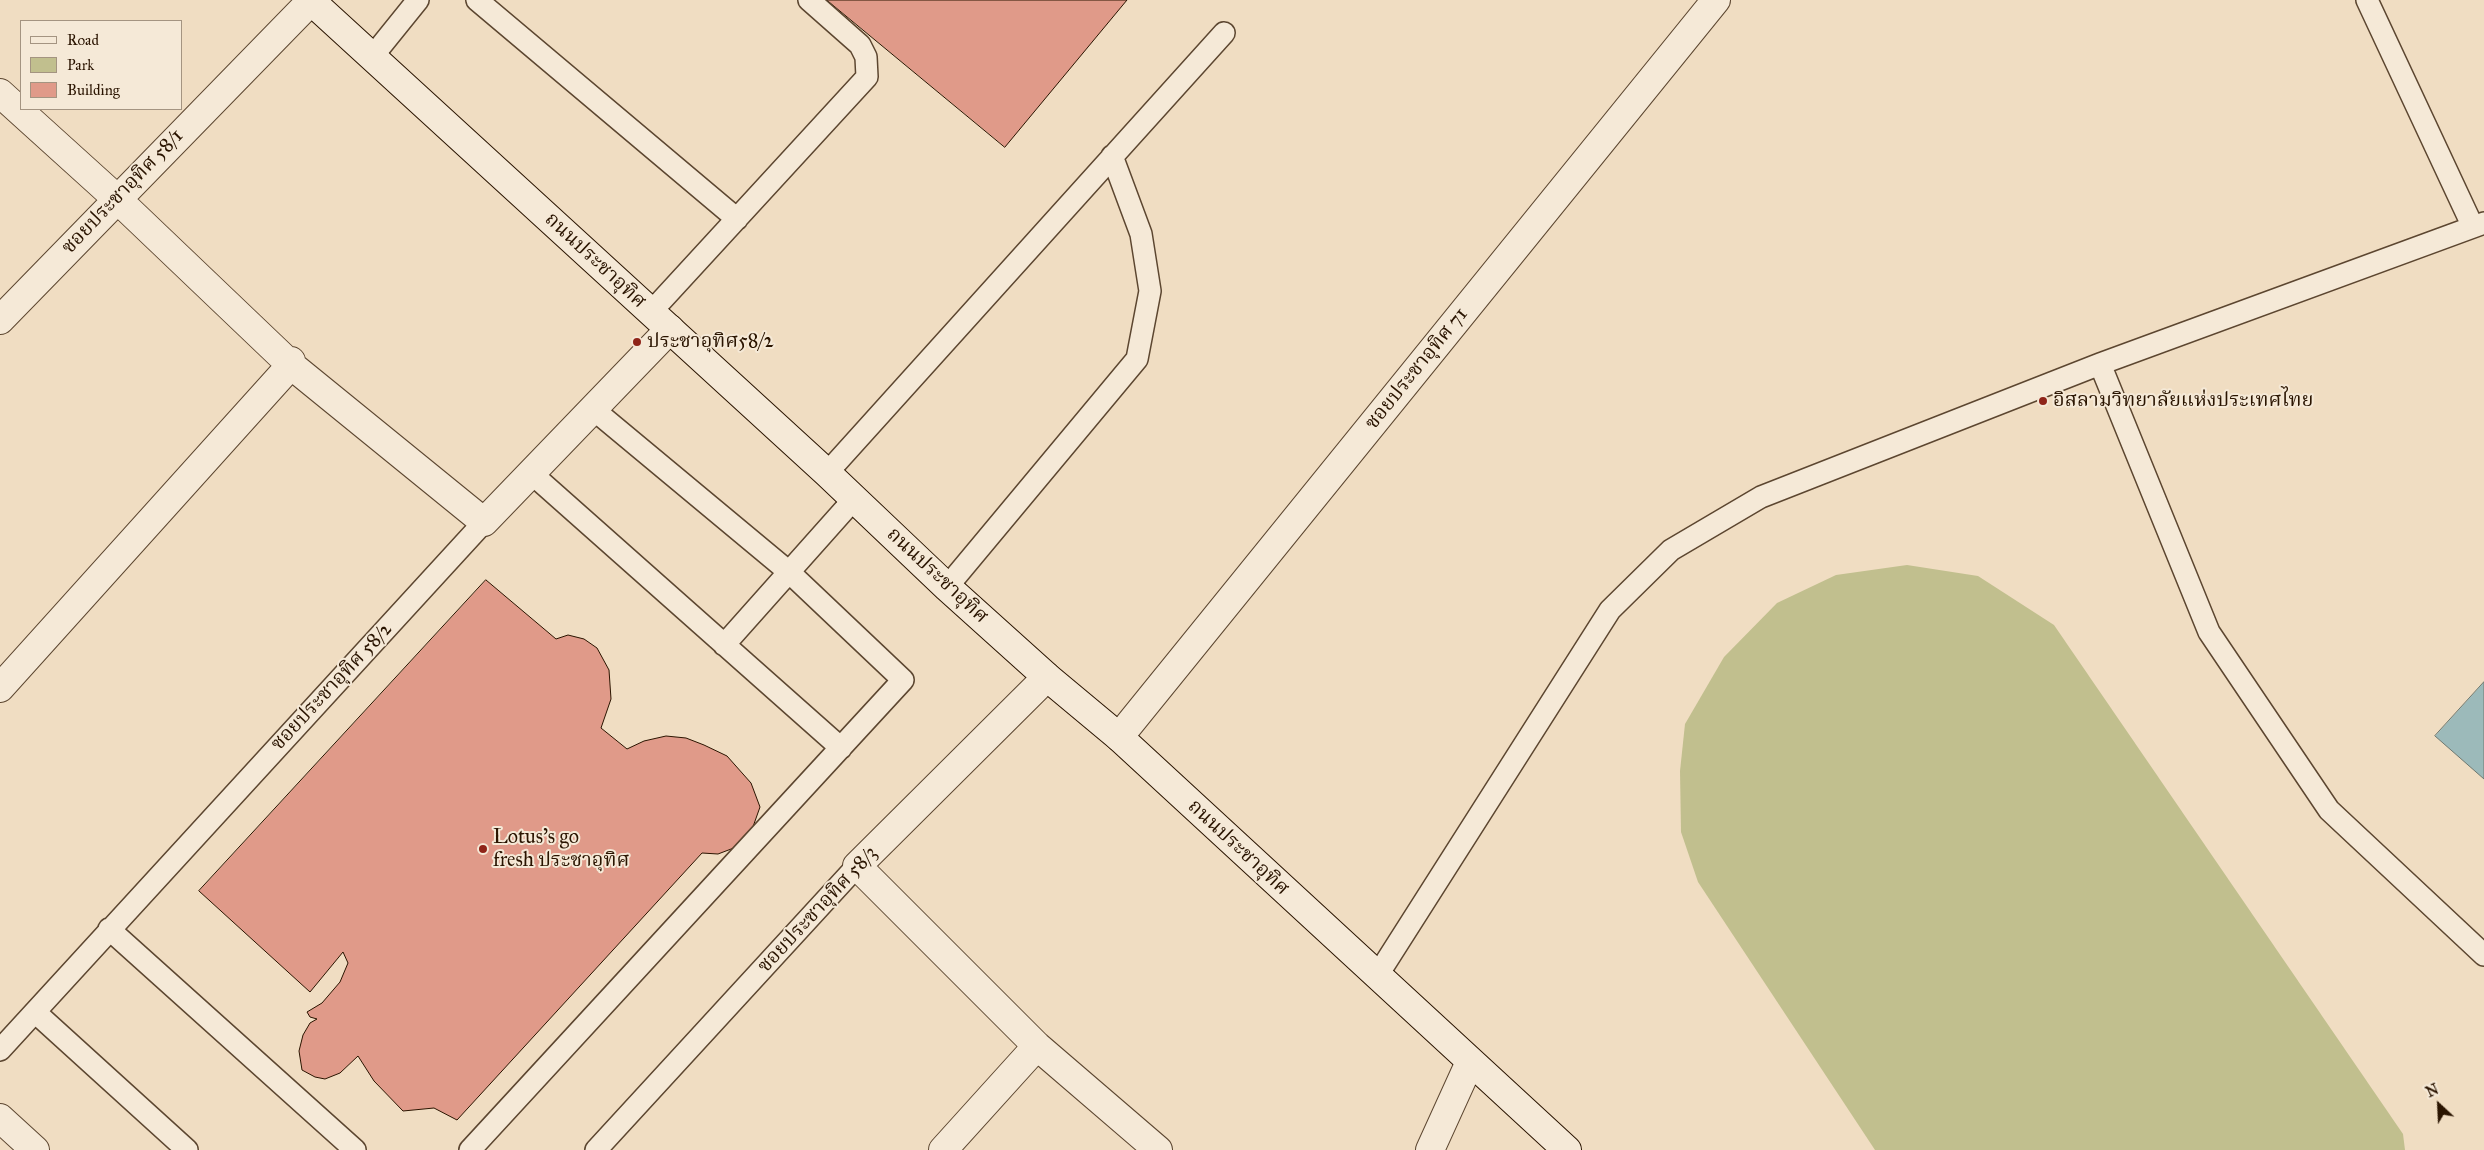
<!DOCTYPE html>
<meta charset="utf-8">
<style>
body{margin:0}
#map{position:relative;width:2484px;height:1150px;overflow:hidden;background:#f0ddc2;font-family:"IM FELL Great Primer",serif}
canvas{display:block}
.legend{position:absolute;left:20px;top:20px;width:162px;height:90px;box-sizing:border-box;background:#f5e9d7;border:1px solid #a49481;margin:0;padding:6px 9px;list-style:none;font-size:15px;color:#2a1400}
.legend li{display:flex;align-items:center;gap:10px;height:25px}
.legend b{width:25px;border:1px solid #a49481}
.north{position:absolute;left:2414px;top:1080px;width:50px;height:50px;-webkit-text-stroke:4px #f5e9d7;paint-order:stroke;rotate:335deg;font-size:14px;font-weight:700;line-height:20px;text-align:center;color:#2a1400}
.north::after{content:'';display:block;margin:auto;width:18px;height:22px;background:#2a1400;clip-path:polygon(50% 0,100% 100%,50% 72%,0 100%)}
</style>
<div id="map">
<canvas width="2484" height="1150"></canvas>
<ul class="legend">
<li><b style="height:6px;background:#f5e9d7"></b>Road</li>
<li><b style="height:14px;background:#c1bf8e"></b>Park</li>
<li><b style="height:14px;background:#e09a89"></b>Building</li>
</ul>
<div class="north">N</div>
</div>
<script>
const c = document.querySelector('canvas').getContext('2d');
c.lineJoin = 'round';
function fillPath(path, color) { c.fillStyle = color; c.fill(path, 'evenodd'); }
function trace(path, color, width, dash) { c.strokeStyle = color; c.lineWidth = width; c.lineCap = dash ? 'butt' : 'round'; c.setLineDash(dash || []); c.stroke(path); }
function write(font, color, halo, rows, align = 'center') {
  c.font = font + ' "IM FELL Great Primer","Noto Serif Thai",serif'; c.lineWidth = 4; c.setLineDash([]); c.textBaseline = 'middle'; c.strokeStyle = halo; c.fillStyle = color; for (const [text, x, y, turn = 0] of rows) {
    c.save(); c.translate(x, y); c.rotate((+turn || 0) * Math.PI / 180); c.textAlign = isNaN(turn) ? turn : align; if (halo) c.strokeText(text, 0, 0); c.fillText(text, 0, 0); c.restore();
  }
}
fillPath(new Path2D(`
 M1907,565L1978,576L2054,625L2403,1134L2405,1150H1875L1698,882L1681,832L1680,771L1685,724L1724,657L1777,603L1836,575Z`), '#c1bf8e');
const water = new Path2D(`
 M2484,682V779L2435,736Z`);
fillPath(water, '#9cbaba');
trace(water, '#6e7870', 1);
const building = new Path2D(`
 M827,0H1127L1005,147Z
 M486,580L556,639L568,635L584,639L597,648L609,670L611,699L601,728L627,749L644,741L666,736L686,738L704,745L727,756L751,783L760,807L749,838L739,846L718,854L702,853L457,1120L434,1108L403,1111L374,1081L358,1056L340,1073L325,1079L315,1077L302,1070L299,1051L303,1035L310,1023L317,1019L310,1017L307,1012L322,1003L340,982L348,963L343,952L310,992L199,891Z`);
fillPath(building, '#e09a89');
trace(building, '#2a1400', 1);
const service = new Path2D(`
 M477,0L737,219
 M2367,0L2473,227
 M372,57L418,0
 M651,312L867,77L866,57L860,45L809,0
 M2100,364L2209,632L2329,810L2484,955
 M531,473L841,748
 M827,473L1224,33
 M947,587L1137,359L1150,291L1141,234L1112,156
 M724,645L854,499
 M109,929L355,1150
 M1377,976L1610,610L1671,550L1761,497L2100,364L2484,223
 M35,1012L187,1150
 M0,1050L484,522
 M470,1150L903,680L789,572L593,409
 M596,1150L857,866`);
const minor = new Path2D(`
 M0,93L116,198L291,365L484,522L670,329
 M0,320L311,1
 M1047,677L857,866L1037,1046L1158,1150
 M0,688L291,365V361
 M1119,737L1716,0
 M0,1118L35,1150
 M943,1150L1037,1046
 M1430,1150L1470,1062`);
const secondary = new Path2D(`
 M310,0L827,473L947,587L1047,677L1119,737L1567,1150`);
trace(service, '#5c4630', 24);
trace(minor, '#5c4630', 30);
trace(secondary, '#2a1400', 30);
trace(service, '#f5e9d7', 21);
trace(minor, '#f5e9d7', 28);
trace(secondary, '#f5e9d7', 28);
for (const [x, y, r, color] of [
 [637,342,5,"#8f2418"],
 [2043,401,5,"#8f2418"],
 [483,849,5,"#8f2418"]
]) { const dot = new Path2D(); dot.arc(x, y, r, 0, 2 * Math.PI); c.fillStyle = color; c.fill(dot); trace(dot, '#f5e9d7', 2); }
write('20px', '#2a1400', '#f5e9d7', [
 ["ซอยประชาอุทิศ 58/1",123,192,-46],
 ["ถนนประชาอุทิศ",595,261,43],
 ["ซอยประชาอุทิศ 71",1417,369,-51],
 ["ถนนประชาอุทิศ",937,576,43],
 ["ซอยประชาอุทิศ 58/2",332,687,-47],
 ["ถนนประชาอุทิศ",1238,848,43],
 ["ซอยประชาอุทิศ 58/3",818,910,-47]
]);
write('20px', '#2a1400', '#f5e9d7', [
 ["ประชาอุทิศ58/2",647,342],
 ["อิสลามวิทยาลัยแห่งประเทศไทย",2053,401],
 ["Lotus's go",493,838],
 ["fresh ประชาอุทิศ",493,861]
], 'left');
</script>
